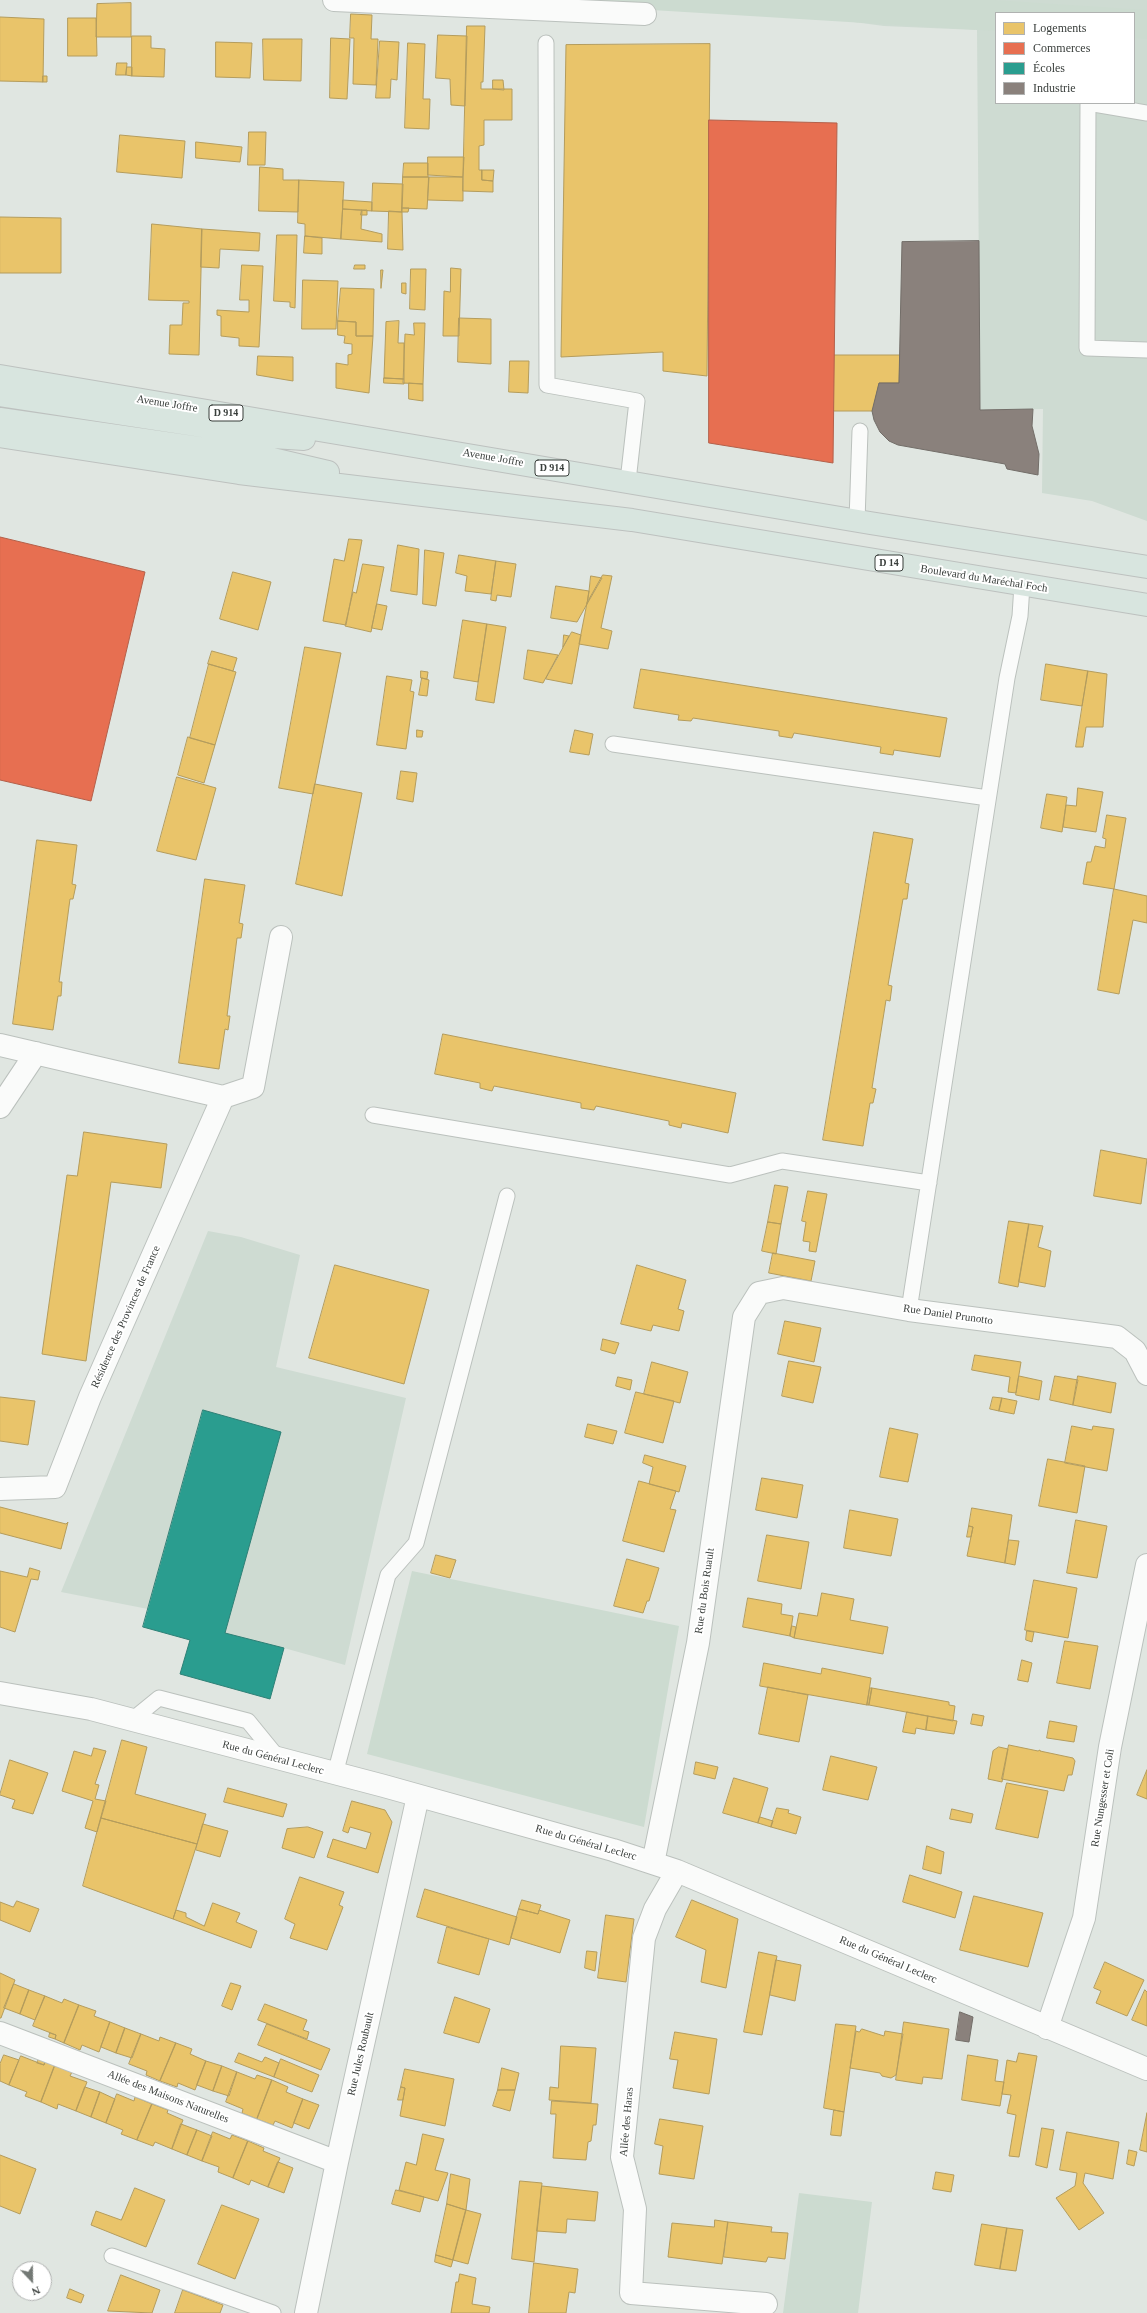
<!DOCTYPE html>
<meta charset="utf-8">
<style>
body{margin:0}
#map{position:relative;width:1147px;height:2313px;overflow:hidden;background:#e0e6e1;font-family:"Times New Roman",serif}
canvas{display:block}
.legend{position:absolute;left:995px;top:12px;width:140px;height:92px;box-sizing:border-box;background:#fff;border:1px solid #b0b2b1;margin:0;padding:5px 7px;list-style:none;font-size:12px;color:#393e3b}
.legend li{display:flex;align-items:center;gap:8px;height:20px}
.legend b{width:20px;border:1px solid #b0b2b1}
.north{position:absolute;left:12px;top:2261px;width:40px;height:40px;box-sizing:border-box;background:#fff;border:1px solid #b0b2b1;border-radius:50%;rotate:158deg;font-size:11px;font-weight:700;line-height:16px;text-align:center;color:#393e3b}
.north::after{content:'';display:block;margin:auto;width:14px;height:18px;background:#737975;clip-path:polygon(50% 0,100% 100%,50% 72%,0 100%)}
</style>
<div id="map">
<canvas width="1147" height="2313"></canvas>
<ul class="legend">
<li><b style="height:11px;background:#e9c46a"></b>Logements</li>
<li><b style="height:11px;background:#e76f51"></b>Commerces</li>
<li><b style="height:11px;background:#2a9d8f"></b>Écoles</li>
<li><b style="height:11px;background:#8a817c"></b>Industrie</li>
</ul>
<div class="north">N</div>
</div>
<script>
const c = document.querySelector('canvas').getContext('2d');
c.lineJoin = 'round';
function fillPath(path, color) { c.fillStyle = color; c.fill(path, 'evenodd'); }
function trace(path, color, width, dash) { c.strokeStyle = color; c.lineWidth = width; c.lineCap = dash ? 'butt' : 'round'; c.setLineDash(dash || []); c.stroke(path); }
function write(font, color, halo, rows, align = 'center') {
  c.font = font + ' "Times New Roman",serif'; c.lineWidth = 4; c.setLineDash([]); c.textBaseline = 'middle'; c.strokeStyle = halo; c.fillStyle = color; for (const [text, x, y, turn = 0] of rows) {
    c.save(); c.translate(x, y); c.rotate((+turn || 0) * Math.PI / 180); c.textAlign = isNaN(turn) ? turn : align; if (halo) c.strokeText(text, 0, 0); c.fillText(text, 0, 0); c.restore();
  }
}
fillPath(new Path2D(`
 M687,0H1147V521L1092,501L1042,493L1043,409L980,410L977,30L884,26ZM996,13H1134V103H996Z
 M208,1231L241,1237L300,1255L276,1367L406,1398L345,1665L284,1648L270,1699L180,1674L190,1640L148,1609L61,1592Z`), '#cedbd2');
fillPath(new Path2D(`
 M488,0H993L1147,10V39L1134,38V13H996V31Z
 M412,1571L679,1626L644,1827L367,1754Z
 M799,2193L872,2202L858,2313H783Z`), '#ccdbd0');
const homes = new Path2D(`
 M131,3V37H96L97,4Z
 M351,14L372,15L371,39H378L376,85L353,84L354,38H350Z
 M0,17L44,19L43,82L0,81Z
 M68,18H96L97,56H68Z
 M467,26H485L483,82H481V89H512V120H484V145L479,146V170H482V180L493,181V192L463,191Z
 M438,35L467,36L465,106L451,105L450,79L436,78Z
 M132,36H151V48L165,49L164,77L132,76Z
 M331,38L350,39L347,99L330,98Z
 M263,39H302L301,81L264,80Z
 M380,41L399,42L397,80L391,79L390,98H376Z
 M216,42L252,43L250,78L216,77Z
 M408,43L425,44L423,99H430L429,129L405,128Z
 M710,44L707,376L663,371V352L561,357L566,45Z
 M117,63H127L126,75H116Z
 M127,67H132V76L126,75Z
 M43,76H47V82H43Z
 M493,80H503L504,90L493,89Z
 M249,132H266L265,165H248Z
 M120,135L185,141L182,178L117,172Z
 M196,142L242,147L240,162L196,158Z
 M428,157H464L463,177L428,175Z
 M404,163H428V177H403Z
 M260,167L283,169V180H299L298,212L259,211Z
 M482,170H494L493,181L482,180Z
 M403,177H429L427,209L402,208Z
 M429,177H463V201L428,200Z
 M299,180L344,182L341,239L305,236V224L298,223Z
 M373,183L403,184L402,212L372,211Z
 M343,200L372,202V211L343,209Z
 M402,208H409L408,212H402Z
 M343,209L362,210L361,229L382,234V242L341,239Z
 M362,210H367V215H361Z
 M389,211L402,212L403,250L388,249Z
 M0,217L61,218V273H0Z
 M152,224L202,229L199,355L169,354L170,325H182L183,303H189V301L149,300Z
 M202,229L260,233L259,251L220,249L219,268L201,267Z
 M277,235H297L295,308L290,307V302L274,301Z
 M305,236L322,238V254L304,253Z
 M242,265L263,266L259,347L239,346V338L221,336V316L217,315V310L249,312V300H240Z
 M355,265H365V269H354Z
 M451,268L461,269L459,336H443L444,291L450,292Z
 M411,269H426L425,310L410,309Z
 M381,270H383L381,288Z
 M303,280L338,281L336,329H302Z
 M402,283H406V294L402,293Z
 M341,288L374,289L373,336H356V322L338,321Z
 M459,318L491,319V364L458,362Z
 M338,321L356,322V336H373L369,393L336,388V363L348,365V355L352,354V344L344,343L345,336L338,335Z
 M399,321L398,343H404V379L384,378L386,322Z
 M414,323H425L423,384L403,383L405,334L414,335Z
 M834,355H900L899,383H879L873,411H833Z
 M258,356L293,357V381L257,375Z
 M510,361H529L528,393L509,392Z
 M384,378L404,379V384L384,383Z
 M409,383L423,384V401L409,399Z
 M349,539L362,540L346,625L323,621L334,559L344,561Z
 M398,545L419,549L417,595L391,591Z
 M425,550L444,553L436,606L423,604Z
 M459,555L496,561L491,594L465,591L467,576L456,573Z
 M496,561L516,564L511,597L497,595L496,601L491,600Z
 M363,564L384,567L371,632L345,626L353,592L356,593Z
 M233,572L271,582L258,630L220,619Z
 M603,575L612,576L601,628L612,631L608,649L579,644L587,603Z
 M591,576L602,578L587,604L589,591Z
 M556,586L589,591L587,604L577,622L551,618Z
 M377,604L387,606L382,630L372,628Z
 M463,620L487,624L478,682L454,678Z
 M487,624L506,627L494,703L476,700Z
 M572,632L581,635L572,684L546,679Z
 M564,635L569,636L563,647Z
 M305,647L341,653L313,794L279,788Z
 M528,650L558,655L543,683L524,679Z
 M212,651L237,658L233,671L208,664Z
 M209,664L236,672L215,745L190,738Z
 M1046,664L1088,671L1082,706L1041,700Z
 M641,669L947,718L940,757L894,750L893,755L880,753L881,747L794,733L792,738L779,736V731L693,718L691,721L678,720L679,715L634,708Z
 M421,671L428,672L427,679L421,678Z
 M1088,671L1107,674L1103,727H1086L1083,747H1076Z
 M387,676L412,680L410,691L414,692L406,749L377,745Z
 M422,678L429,680L427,696L419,695Z
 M417,730L423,731L422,737H417Z
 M575,730L593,734L589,755L570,752Z
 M188,737L215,745L204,783L178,775Z
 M401,771L417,773L413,802L397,799Z
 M177,777L216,788L196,860L157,851Z
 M315,784L362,793L342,896L296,884Z
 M1078,788L1103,792L1096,832L1063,827L1066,805L1076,806Z
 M1047,794L1067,797L1062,832L1041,828Z
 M1107,815L1126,818L1114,889L1083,884L1087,862H1091L1095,846L1105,848L1106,839L1103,838Z
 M874,832L913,839L905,883L909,884L907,899H903L888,985L892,986L890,1001L886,1000L872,1088L876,1089L873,1103H870L863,1146L823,1140Z
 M37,840L77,845L72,884L76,885L73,899H70L59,982H62L61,996H58L53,1030L13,1024Z
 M205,879L245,885L239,923L243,924L241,938H237L227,1016H230L228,1030L225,1029L219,1069L179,1063Z
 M1114,889L1147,896V923L1133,920L1119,994L1098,990Z
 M443,1034L736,1093L728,1133L682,1123L681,1128L669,1125V1121L596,1106L594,1110L581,1108V1103L494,1086L492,1091L480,1088V1083L435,1074Z
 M84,1132L167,1144L161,1188L111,1182L86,1361L42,1354L67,1175L77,1176Z
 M1101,1150L1147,1159L1141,1204L1094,1196Z
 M775,1185L788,1187L781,1224L768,1222Z
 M808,1191L827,1194L816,1252L809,1251L810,1242L803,1241L806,1222L802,1221Z
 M1009,1221L1029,1224L1018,1287L999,1283Z
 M768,1222L781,1224L776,1254L762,1251Z
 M1029,1224L1043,1226L1038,1247L1051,1251L1045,1287L1019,1282Z
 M773,1253L815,1261L811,1281L769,1273Z
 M335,1265L429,1290L404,1384L309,1358Z
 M637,1265L686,1280L678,1309L684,1311L679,1331L653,1325L651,1331L621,1324Z
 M785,1321L821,1328L814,1362L778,1354Z
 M603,1339L619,1343L615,1354L601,1350Z
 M975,1355L1021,1362L1016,1393L1008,1392L1010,1377L972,1370Z
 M789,1361L821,1367L813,1403L782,1396Z
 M652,1362L688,1372L680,1403L644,1394Z
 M1019,1376L1042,1381L1039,1400L1016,1395Z
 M1055,1376L1078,1380L1073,1405L1050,1400Z
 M1078,1376L1116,1383L1111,1413L1073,1405Z
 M618,1377L632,1380L630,1390L616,1386Z
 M636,1392L674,1401L663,1443L625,1433Z
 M0,1397L35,1401L28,1445L0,1441Z
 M993,1397L1002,1398L999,1411L990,1409Z
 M1002,1398L1017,1401L1014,1414L999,1411Z
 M588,1424L617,1431L613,1444L585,1437Z
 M1072,1426L1092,1430L1093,1426L1114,1429L1107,1471L1065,1463Z
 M890,1428L918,1434L908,1482L880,1477Z
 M645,1455L686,1466L679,1492L649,1484L653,1467L643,1463Z
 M1048,1459L1085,1466L1077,1513L1039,1506Z
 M762,1478L803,1485L797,1518L756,1510Z
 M639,1481L676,1491L670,1509L676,1510L664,1552L623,1541Z
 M0,1507L66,1524L68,1522L61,1549L0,1533Z
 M972,1508L1012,1515L1005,1563L967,1556L973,1527L969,1526Z
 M850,1510L898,1519L891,1556L844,1548Z
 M1076,1520L1107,1526L1097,1578L1067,1573Z
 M969,1526L973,1527L971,1537H967Z
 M767,1535L809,1542L801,1589L758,1581Z
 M1009,1540L1019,1541L1015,1565L1005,1563Z
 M436,1555L456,1560L450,1578L431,1573Z
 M627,1559L659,1568L649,1601H647L643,1613L614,1606Z
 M30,1568L40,1571L38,1580L31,1579L15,1632L0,1627V1571L27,1577Z
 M1034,1580L1077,1588L1068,1638L1025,1630Z
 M822,1593L854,1599L850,1620L888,1627L883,1654L794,1638L799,1613L817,1616Z
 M748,1598L782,1604L781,1614L793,1616L790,1636L743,1627Z
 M792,1626L796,1627L794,1638L790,1636Z
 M1027,1631L1034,1632L1032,1642L1026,1640Z
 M1065,1641L1098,1646L1090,1689L1057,1683Z
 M1022,1660L1032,1663L1028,1682L1018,1680Z
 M764,1663L821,1674L822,1668L871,1678L867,1705L760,1686Z
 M768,1687L808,1695L799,1742L759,1734Z
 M870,1688H872L869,1705H867Z
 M872,1688L949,1702V1705L955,1706L953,1721L869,1705Z
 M907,1712L928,1716L926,1730L916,1728L915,1734L903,1732Z
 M973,1714L984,1716L982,1726L971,1724Z
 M928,1716L957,1721L954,1734L926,1730Z
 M1050,1721L1077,1726L1074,1742L1047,1738Z
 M122,1740L147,1747L135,1794L206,1814L197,1844L101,1818Z
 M1009,1745L1038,1751L1040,1750V1751L1073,1758L1075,1761L1072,1775H1068L1064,1791L1002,1779Z
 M999,1747L1008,1749L1002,1782L988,1779L993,1751Z
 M94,1748L106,1751L95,1784L99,1785L95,1799L106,1801L97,1832L85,1828L93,1801L62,1791L74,1751L91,1756Z
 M831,1756L877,1767L868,1800L823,1790Z
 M10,1760L48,1773L33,1814L12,1808L15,1800L0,1795Z
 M696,1762L718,1767L715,1779L694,1774Z
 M1147,1770V1799L1137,1795Z
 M734,1778L768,1788L758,1823L723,1813Z
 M1007,1783L1048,1791L1038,1838L996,1829Z
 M228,1788L287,1804L283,1817L224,1802Z
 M352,1801L385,1810L392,1822L378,1873L327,1857L333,1839L366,1849L371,1833L350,1827L348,1833L343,1831Z
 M777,1808L789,1810L788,1813L801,1817L796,1834L771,1827Z
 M952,1809L973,1814L971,1823L950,1819Z
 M760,1817L773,1821L771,1827L758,1823Z
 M101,1818L197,1844L173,1919L83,1886Z
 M203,1824L228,1831L220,1857L196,1850Z
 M308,1827L323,1832L314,1858L282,1848L287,1829Z
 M927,1846L944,1852L941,1874L923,1869Z
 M910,1875L962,1892L955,1918L903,1902Z
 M300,1877L344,1892L339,1905L343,1907L327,1950L290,1938L295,1924L285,1919Z
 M425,1889L517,1917L509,1945L417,1917Z
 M974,1896L1043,1913L1028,1967L960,1950Z
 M522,1900L541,1905L538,1914L519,1909Z
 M692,1900L738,1919L726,1988L701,1982L706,1950L676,1937Z
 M17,1901L39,1909L30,1932L0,1920V1902L13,1907Z
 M213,1903L240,1913L236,1922L257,1931L251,1948L173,1919L176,1910L186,1913V1917L204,1926Z
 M519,1909L538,1914L539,1910L570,1920L560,1953L511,1938Z
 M606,1915L634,1919L626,1982L598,1978Z
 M447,1927L489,1939L479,1975L438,1963Z
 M587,1951L597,1952L595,1971L585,1968Z
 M759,1952L777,1956L762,2035L744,2032Z
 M776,1960L801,1965L795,2001L770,1995Z
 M1105,1962L1144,1980L1127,2016L1096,2003L1101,1991L1094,1988Z
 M0,1973L15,1980L1,2018H0Z
 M231,1983L241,1986L232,2010L222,2006Z
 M14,1984L29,1990L20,2014L4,2008Z
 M29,1990L45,1996L35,2020L20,2014Z
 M1145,1990L1147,1992V2026L1132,2020Z
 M45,1996L62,2003L64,1999L79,2005L64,2043L55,2039L56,2035L33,2026Z
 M455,1997L490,2009L479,2043L444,2033Z
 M265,2004L307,2020L303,2030L309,2032L307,2039L258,2020Z
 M79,2005L96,2011L94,2016L110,2022L99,2052L82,2045L80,2050L64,2043Z
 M110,2022L125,2028L116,2053L101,2047Z
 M904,2022L949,2029L942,2079L923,2077L922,2084L896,2080Z
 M267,2024L330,2049L321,2070L258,2045Z
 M836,2024L856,2026L844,2112L824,2108Z
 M125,2028L141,2034L132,2058L116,2053Z
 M862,2029L884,2036L885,2031L903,2034L896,2075L891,2078L882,2076L880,2073L850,2068L856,2031L859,2032Z
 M675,2032L717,2039L709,2094L673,2088L678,2060L670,2059Z
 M50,2033L56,2035L55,2039L49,2037Z
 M141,2034L159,2041L160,2037L176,2043L160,2081L146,2075L147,2071L129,2064Z
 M176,2043L192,2049L190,2054L206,2061L195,2090L178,2083L177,2087L160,2081Z
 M561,2046L596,2048L591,2103L549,2100L550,2087L558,2088Z
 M239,2053L262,2062L265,2057L279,2063L274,2077L235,2062Z
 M1019,2053L1037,2056L1019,2157L1009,2156L1016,2115L1007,2113L1011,2095L1002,2094L1007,2060L1016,2062Z
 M4,2055L19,2060L9,2085L0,2081V2064Z
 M968,2055L998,2060L995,2081L1004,2082L1000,2106L962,2100Z
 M21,2056L44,2065L45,2061L55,2065L41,2102L25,2096L27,2092L9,2085Z
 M39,2059L45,2061L44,2065L37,2063Z
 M281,2059L319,2075L312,2092L274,2077Z
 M206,2061L222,2066L213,2091L197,2085Z
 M55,2065L72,2072L70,2076L87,2082L76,2111L58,2104L57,2109L41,2102Z
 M222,2066L237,2072L229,2096L213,2091Z
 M502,2068L519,2073L515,2090H498Z
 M405,2069L454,2079L445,2126L400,2116L405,2088L401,2087Z
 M237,2072L255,2079L257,2075L272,2080L257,2119L242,2113L243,2109L226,2102Z
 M272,2080L288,2087L286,2092L303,2099L292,2128L275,2121L273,2125L257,2119Z
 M85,2087L100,2092L91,2117L76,2111Z
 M401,2087L405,2088L403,2100H398Z
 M498,2090H515L510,2111L493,2106Z
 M100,2092L115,2099L106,2123L91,2117Z
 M117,2094L134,2101L135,2097L152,2104L137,2140L121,2134L123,2130L106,2123Z
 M303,2099L319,2105L309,2129L294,2123Z
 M552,2101L598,2104L596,2125H593L591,2141L588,2142L586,2160L553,2158L556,2114H551Z
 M152,2104L168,2110L167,2113L183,2120L172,2149L155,2142L153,2146L137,2140Z
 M834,2110L844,2112L841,2136L831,2135Z
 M1147,2113V2152L1140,2150Z
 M660,2119L703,2126L694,2179L659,2174L663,2146L655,2144Z
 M181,2124L197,2130L187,2155L172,2149Z
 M1042,2128L1054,2130L1047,2168L1036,2165Z
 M197,2130L212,2136L202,2161L187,2155Z
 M213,2132L230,2139L232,2135L248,2141L233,2178L218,2172L219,2167L202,2161Z
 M1067,2132L1119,2142L1113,2179L1085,2173L1083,2183L1104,2213L1079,2230L1056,2198L1075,2186L1077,2173L1060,2170Z
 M423,2134L444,2139L435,2170L448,2173L438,2201L399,2190L406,2162L416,2165Z
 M248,2141L264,2148L263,2151L280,2158L268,2187L251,2180L249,2185L233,2178Z
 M1129,2150L1137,2152L1134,2166L1127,2164Z
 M0,2155L36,2169L20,2214L0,2206Z
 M278,2162L293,2168L284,2193L268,2187Z
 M936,2172L954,2175L951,2192L933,2189Z
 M451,2174L470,2179L466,2210L447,2204Z
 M520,2181L542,2183L534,2262L512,2259Z
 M542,2186L598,2192L595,2221L567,2219L566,2233L537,2231Z
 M135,2188L165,2200L146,2247L91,2225L96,2211L121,2220Z
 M396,2190L424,2197L420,2212L392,2204Z
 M447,2204L466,2210L453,2260L436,2255Z
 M222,2205L259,2219L235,2279L198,2264Z
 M466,2210L481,2214L468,2264L453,2260Z
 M715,2220L728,2222L722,2264L668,2257L672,2223L714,2227Z
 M728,2222L772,2227L771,2232L788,2233L785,2259L768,2257L766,2262L724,2257Z
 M982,2224L1007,2228L1000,2269L975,2265Z
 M1007,2228L1023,2230L1016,2271L1000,2269Z
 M436,2255L453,2260L451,2267L435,2262Z
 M534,2263L578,2269L575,2293L569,2292L566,2313H529Z
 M460,2274L476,2278L472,2304L490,2307L489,2313H451L456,2282H458Z
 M121,2275L160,2290L152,2313L108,2311Z
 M70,2289L84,2295L81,2303L67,2298Z
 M183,2290L223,2305L220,2313H175Z`);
fillPath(homes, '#e9c46a');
trace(homes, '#b49c5c', 1);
const shops = new Path2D(`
 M709,120L837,123L833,463L709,443Z
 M0,537L145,572L91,801L0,780Z`);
fillPath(shops, '#e76f51');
trace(shops, '#b3604a', 1);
const schools = new Path2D(`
 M203,1410L281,1432L225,1633L284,1648L270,1699L180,1674L190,1640L143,1627Z`);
fillPath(schools, '#2a9d8f');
trace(schools, '#2e8076', 1);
const industry = new Path2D(`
 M979,241L980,410L1033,409L1032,426L1039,454L1038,475L1007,469L1005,464L898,445L889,441L880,432L874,420L872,411L879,383H899L902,242Z
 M960,2012L973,2017L969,2042L956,2040Z`);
fillPath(industry, '#8a817c');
trace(industry, '#726d68', 1);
const service = new Path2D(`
 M546,43L547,385L637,401L628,481
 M1088,103L1087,348L1147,350
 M1088,103L1147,113
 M857,521L860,431
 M613,744L988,798
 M373,1115L730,1175L782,1161L929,1183
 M909,1310L1007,678L1020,616L1022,585
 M132,1720L159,1698L248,1721L279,1759
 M335,1774L388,1575L416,1543L507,1196
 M112,2256L273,2313`);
const minor = new Path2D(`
 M334,0L645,14
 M0,1045L223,1097L90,1397L55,1487L0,1489
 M223,1097L253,1087L281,937
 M0,1107L36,1053
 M0,1693L91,1709L384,1786L613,1850L677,1871L1147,2069
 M653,1863L698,1643L744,1317L759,1293L783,1288L909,1310L1117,1337L1135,1351L1147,1374
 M677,1871L655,1909L644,1938L622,2157L635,2209L631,2293L766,2304
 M1047,2028L1084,1918L1110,1747L1147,1565
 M0,2033L337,2162
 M306,2313L337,2162L418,1796`);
const primary = new Path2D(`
 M0,376L870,523L1147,567
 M0,395L273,437L304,439
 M0,419L268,458L328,472
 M0,436L239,473L632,520L1147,605`);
trace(service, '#bbc1bd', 17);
trace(minor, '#bbc1bd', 24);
trace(primary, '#bdc1bf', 24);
trace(service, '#fafbfa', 15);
trace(minor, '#fafbfa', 22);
trace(primary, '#d8e5df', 22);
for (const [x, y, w] of [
 [226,413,34],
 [552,468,34],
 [889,563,28]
]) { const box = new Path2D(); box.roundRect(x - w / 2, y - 8, w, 16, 3); c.fillStyle = '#fff'; c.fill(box); trace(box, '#393e3b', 1); }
write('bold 10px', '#393e3b', null, [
 ["D 914",226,413],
 ["D 914",552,468],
 ["D 14",889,563]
]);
write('11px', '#393e3b', '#fff', [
 ["Avenue Joffre",167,404,9],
 ["Avenue Joffre",493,458,10],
 ["Boulevard du Maréchal Foch",984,579,9],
 ["Rue Daniel Prunotto",948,1315,8],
 ["Résidence des Provinces de France",126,1317,-66],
 ["Rue du Bois Ruault",705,1591,-82],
 ["Rue du Général Leclerc",273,1758,15],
 ["Rue Nungesser et Coli",1103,1798,-81],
 ["Rue du Général Leclerc",586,1843,16],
 ["Rue du Général Leclerc",888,1960,23],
 ["Rue Jules Roubault",361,2054,-77],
 ["Allée des Maisons Naturelles",168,2097,21],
 ["Allée des Haras",627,2122,-85]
]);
</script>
